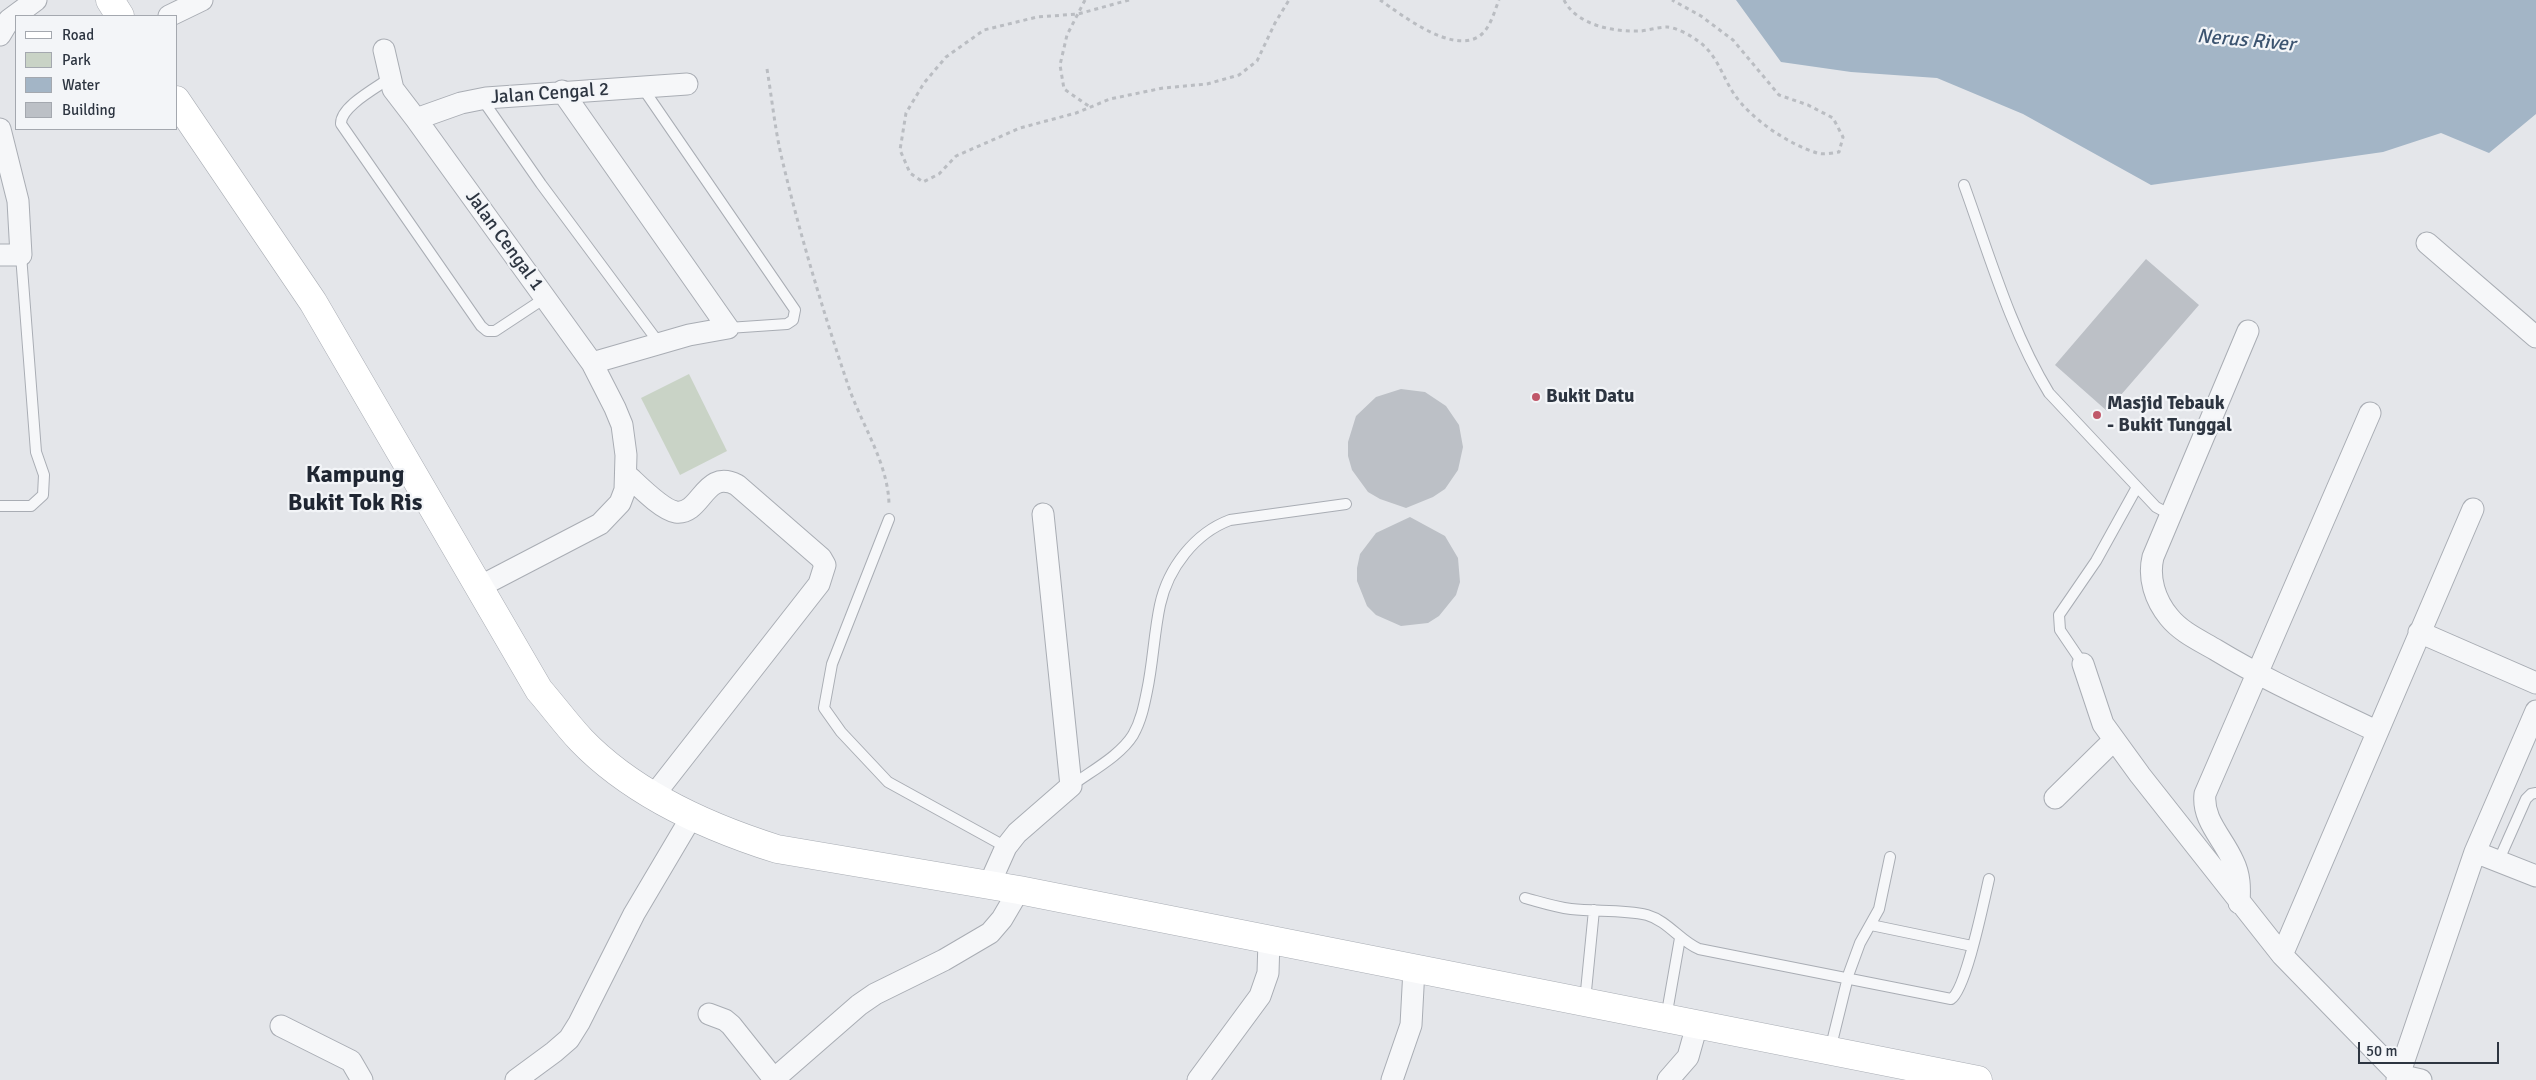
<!DOCTYPE html>
<style>
body{margin:0}
#map{position:relative;width:2536px;height:1080px;overflow:hidden;background:#e4e6ea;font-family:Signika,sans-serif}
canvas{display:block}
.legend{position:absolute;left:15px;top:15px;width:162px;height:115px;box-sizing:border-box;background:#f3f5f8;border:1px solid #a4a8af;margin:0;padding:6px 9px;list-style:none;font-size:15px;color:#2d3541}
.legend li{display:flex;align-items:center;gap:10px;height:25px}
.legend b{width:25px;border:1px solid #a4a8af}
.scale{position:absolute;left:2358px;top:1042px;width:141px;height:22px;box-sizing:border-box;border:2px solid #2d3541;border-top:0;padding-left:6px;font-size:15px;line-height:18px;white-space:nowrap;color:#2d3541;-webkit-text-stroke:4px #f3f5f8;paint-order:stroke}
</style>
<div id="map">
<canvas width="2536" height="1080"></canvas>
<ul class="legend">
<li><b style="height:6px;background:#fff"></b>Road</li>
<li><b style="height:14px;background:#c9d3c6"></b>Park</li>
<li><b style="height:14px;background:#a3b5c6"></b>Water</li>
<li><b style="height:14px;background:#bcc0c6"></b>Building</li>
</ul>
<div class="scale">50 m</div>
</div>
<script>
const c = document.querySelector('canvas').getContext('2d');
c.lineJoin = 'round';
function fillPath(path, color) { c.fillStyle = color; c.fill(path, 'evenodd'); }
function trace(path, color, width, dash) { c.strokeStyle = color; c.lineWidth = width; c.lineCap = dash ? 'butt' : 'round'; c.setLineDash(dash || []); c.stroke(path); }
function write(font, color, halo, rows, align = 'center') {
  c.font = font + ' Signika,sans-serif'; c.lineWidth = 4.5; c.setLineDash([]); c.textBaseline = 'middle'; c.strokeStyle = halo; c.fillStyle = color; for (const [text, x, y, turn = 0] of rows) {
    c.save(); c.translate(x, y); c.rotate((+turn || 0) * Math.PI / 180); c.textAlign = isNaN(turn) ? turn : align; if (halo) c.strokeText(text, 0, 0); c.fillText(text, 0, 0); c.restore();
  }
}
fillPath(new Path2D(`
 M689,374L727,451L680,475L641,398Z`), '#c9d3c6');
fillPath(new Path2D(`
 M1736,0H2536V114L2489,153L2441,133L2383,152L2151,185L2023,114L1937,78L1851,72L1781,62Z`), '#a3b5c6');
fillPath(new Path2D(`
 M2146,259L2199,305L2107,411L2055,365Z
 M1401,389L1425,392L1446,406L1459,425L1463,447L1458,470L1445,489L1433,497L1406,508L1380,499L1368,492L1352,470L1348,456V442L1356,416L1376,397Z
 M1410,517L1445,536L1458,558L1460,582L1456,595L1439,616L1428,623L1401,626L1376,615L1367,606L1357,581V568L1360,554L1376,533Z`), '#bcc0c6');
const lane = new Path2D(`
 M390,78C376,88 340,107 341,124L481,326L487,331H495L545,298
 M642,87L795,310L793,320L787,324L728,328
 M482,99L541,184L659,343
 M1964,185C1989,254 2011,331 2049,393L2156,507L2171,515
 M0,506H31L43,495L44,475L36,452L21,255
 M889,519L832,664L824,708L841,732L888,782L1006,847
 M2083,664L2060,630L2059,615L2096,561L2137,487
 M1071,786C1091,771 1120,756 1133,735C1141,721 1144,706 1147,691C1153,663 1154,633 1160,605C1168,568 1195,533 1230,520L1346,504
 M2498,862L2526,799L2531,794L2536,793
 M1525,898C1540,902 1555,907 1571,909C1596,912 1622,909 1647,915C1668,921 1680,941 1699,949L1951,999C1966,990 1984,900 1989,879
 M1871,925L1972,946
 M1585,1001L1594,910
 M1666,1018L1680,938
 M1830,1050L1849,973L1860,943L1879,909L1890,857`);
const street = new Path2D(`
 M169,16L202,0
 M0,35L9,20L36,0
 M384,50L393,89L416,119L592,363L615,408L622,425L626,455L625,490L620,503L600,524L479,587
 M562,91L728,328L689,335L592,363
 M416,119L461,103L486,98L687,84
 M0,129L18,201L21,255H0
 M2427,243L2536,337
 M2248,331L2153,557C2148,578 2155,600 2169,617C2181,632 2199,640 2216,650C2267,681 2322,705 2376,731
 M627,475C638,485 662,510 676,512C702,515 704,468 737,485L821,558L825,565L819,584L654,795
 M2419,632L2536,683
 M2083,664L2103,724L2140,775L2282,955L2399,1075L2397,1080
 M2055,798L2114,740
 M2475,852L2536,876
 M989,885L1006,847L1017,833L1071,786L1043,514
 M2239,903C2240,888 2240,875 2233,861C2223,838 2202,820 2205,794L2370,413
 M2282,955L2473,509
 M709,1014L725,1020L731,1025L774,1079
 M281,1026L351,1061L362,1080
 M516,1080L554,1052L569,1039L579,1023L634,914L692,816
 M773,1080L859,1005L875,994L944,960L990,933L1002,919L1019,890
 M1198,1080L1260,996L1268,973L1269,940
 M1392,1080L1411,1025L1414,969
 M1668,1080L1688,1057L1697,1025
 M2421,1080L2399,1075L2475,852L2536,711`);
const secondary = new Path2D(`
 M110,0L120,16
 M176,100L313,302L539,690C553,706 566,724 581,740C632,793 707,827 777,849L1019,890L1978,1080`);
trace(lane, '#a9adb4', 12);
trace(street, '#a9adb4', 23);
trace(secondary, '#a9adb4', 29);
trace(new Path2D(`
 M1085,0L1067,35L1060,65L1064,89L1090,107
 M1129,0L1078,14L1037,17L984,30L946,57L924,83L906,113L900,150L910,173L923,182L939,174L956,156L1020,128L1076,113L1110,99L1163,88L1207,84L1239,75L1257,61L1275,23L1289,0
 M1380,0C1402,15 1450,53 1478,37C1490,30 1494,12 1499,0
 M1564,0C1577,26 1615,32 1641,31C1650,30 1659,27 1667,27C1675,27 1692,36 1698,41C1717,54 1722,76 1734,94C1751,119 1788,144 1817,153C1823,155 1832,153 1839,152L1843,137L1833,118L1808,105L1779,95L1733,40L1701,16L1672,0
 M767,69C772,99 775,130 782,159C800,235 823,311 848,385C861,424 889,464 889,506`), '#babdc2', 3, [4, 4]);
trace(lane, '#f6f7f9', 10);
trace(street, '#f6f7f9', 21);
trace(secondary, '#fff', 28);
for (const [x, y, r, color] of [
 [1536,397,5,"#c0586a"],
 [2097,415,5,"#c0586a"]
]) { const dot = new Path2D(); dot.arc(x, y, r, 0, 2 * Math.PI); c.fillStyle = color; c.fill(dot); trace(dot, '#f3f5f8', 2); }
write('19px', '#2d3541', '#f3f5f8', [
 ["Jalan Cengal 2",550,94,-4],
 ["Jalan Cengal 1",504,241,54]
]);
write('bold 19px', '#2d3541', '#f3f5f8', [
 ["Bukit Datu",1546,397],
 ["Masjid Tebauk",2107,404],
 ["- Bukit Tunggal",2107,426]
], 'left');
write('italic 20px', '#3c5470', '#f3f5f8', [
 ["Nerus River",2246,41,5]
]);
write('bold 24px', '#1f2632', '#f3f5f8', [
 ["Kampung",355,476],
 ["Bukit Tok Ris",355,504]
]);
</script>
